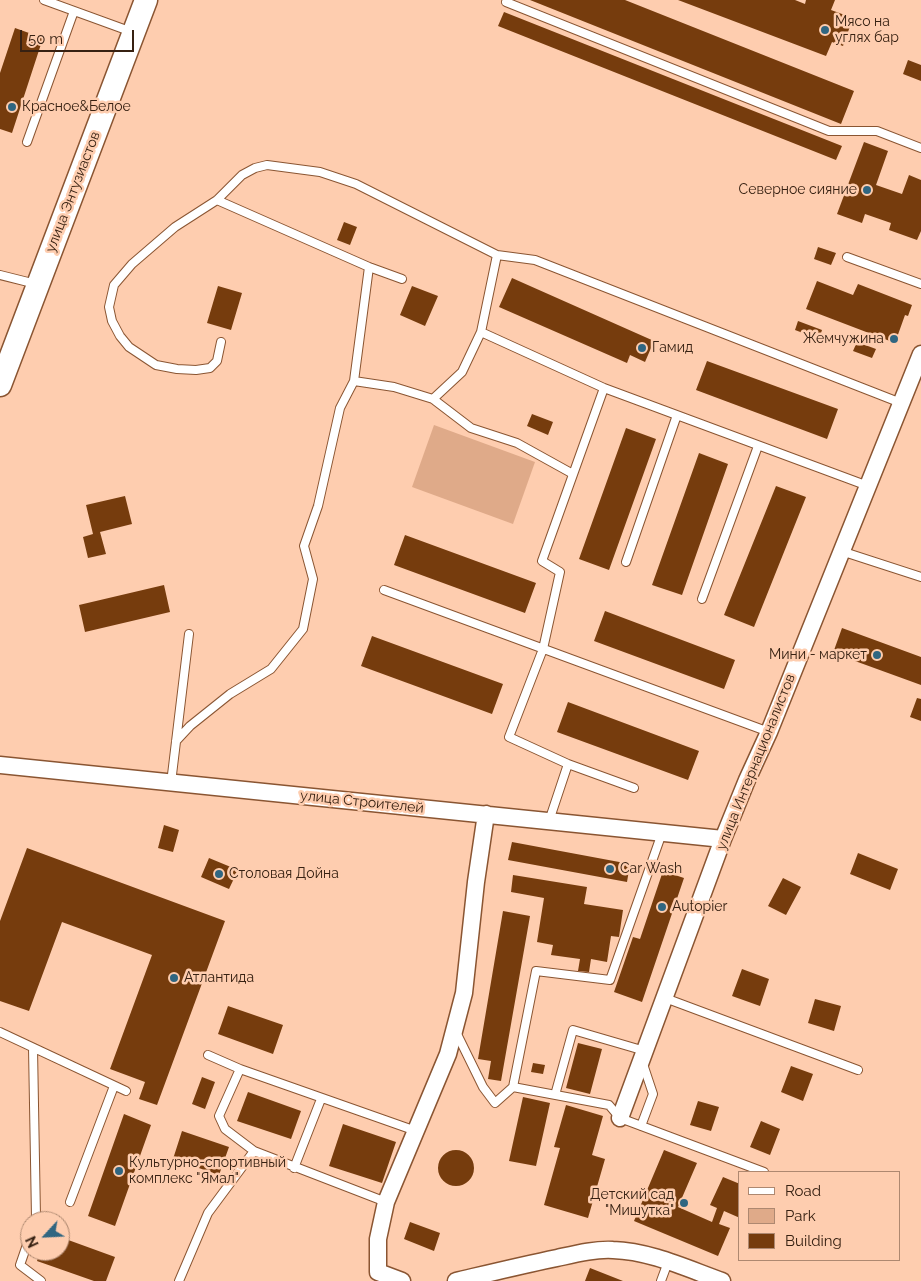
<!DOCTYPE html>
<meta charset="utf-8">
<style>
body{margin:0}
#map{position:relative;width:921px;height:1281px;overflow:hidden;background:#fecdaf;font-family:Raleway,sans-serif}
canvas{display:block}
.legend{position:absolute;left:738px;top:1171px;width:162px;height:90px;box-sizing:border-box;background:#fecdaf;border:1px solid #ae8870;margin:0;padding:6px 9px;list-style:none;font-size:15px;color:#372112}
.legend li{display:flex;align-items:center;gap:10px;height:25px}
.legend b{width:25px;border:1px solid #ae8870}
.north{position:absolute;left:20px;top:1211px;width:50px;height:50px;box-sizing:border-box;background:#fecdaf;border:1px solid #ae8870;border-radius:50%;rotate:245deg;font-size:14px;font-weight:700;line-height:20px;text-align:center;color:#372112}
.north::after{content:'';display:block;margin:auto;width:18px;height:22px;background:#306681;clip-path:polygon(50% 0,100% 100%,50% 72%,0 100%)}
.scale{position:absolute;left:20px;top:30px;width:114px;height:22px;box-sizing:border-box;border:2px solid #372112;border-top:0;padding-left:6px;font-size:15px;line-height:18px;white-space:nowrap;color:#372112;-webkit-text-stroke:4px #fecdaf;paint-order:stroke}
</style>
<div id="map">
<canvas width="921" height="1281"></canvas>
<ul class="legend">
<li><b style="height:6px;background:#fff"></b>Road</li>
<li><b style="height:14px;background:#dfaa89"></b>Park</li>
<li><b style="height:14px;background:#763c0d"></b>Building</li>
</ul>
<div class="north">N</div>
<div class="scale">50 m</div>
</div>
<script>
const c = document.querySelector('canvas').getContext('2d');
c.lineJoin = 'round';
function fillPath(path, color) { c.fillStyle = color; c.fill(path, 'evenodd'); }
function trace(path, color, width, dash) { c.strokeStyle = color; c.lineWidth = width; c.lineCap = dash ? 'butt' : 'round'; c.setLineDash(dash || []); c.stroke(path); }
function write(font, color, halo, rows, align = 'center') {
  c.font = font + ' Raleway,sans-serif'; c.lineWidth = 5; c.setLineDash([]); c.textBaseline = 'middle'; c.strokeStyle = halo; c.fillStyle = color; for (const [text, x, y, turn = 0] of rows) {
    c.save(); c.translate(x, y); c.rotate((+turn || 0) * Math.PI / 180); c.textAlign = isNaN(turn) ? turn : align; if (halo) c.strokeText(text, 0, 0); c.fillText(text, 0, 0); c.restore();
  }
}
fillPath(new Path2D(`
 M434,425L535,462L513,524L412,487Z`), '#dfaa89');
fillPath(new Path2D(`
 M530,0H625L854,91L841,124Z
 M678,0H795L805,4L806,0H835L831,10L853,18L843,46L832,42L826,56Z
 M504,12L842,146L836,160L498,26Z
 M15,28L43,38L12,133L0,129V73Z
 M908,60L921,65V81L903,74Z
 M864,142L888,151L876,185L902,194L909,175L921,180V231L917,240L889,230L891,223L865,214L862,223L837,214Z
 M344,222L357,227L350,245L337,240Z
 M818,247L836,253L831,265L814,259Z
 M512,278L654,341L645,362L630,355L627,363L499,307Z
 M817,281L853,295L858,284L912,305L908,316L905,315L895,343L806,309Z
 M218,286L242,293L231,330L207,323Z
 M412,286L438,296L425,326L400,315Z
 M798,321L822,330L819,339L795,330Z
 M857,342L876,349L872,358L853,351Z
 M707,361L838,409L827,439L696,390Z
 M532,414L553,422L548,435L527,426Z
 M626,428L656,439L609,570L579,559Z
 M699,453L728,464L682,595L652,585Z
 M776,486L806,497L754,627L724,615Z
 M125,496L132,524L100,532L106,554L88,558L83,537L93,534L86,505Z
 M405,535L536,583L525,613L394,565Z
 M164,585L170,612L85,632L79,605Z
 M605,611L735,660L724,689L594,641Z
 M842,628L921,657V685L833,653Z
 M372,636L503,684L492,714L361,666Z
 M917,698L921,699V721L910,717Z
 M568,702L699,751L688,780L557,732Z
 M164,825L179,830L173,852L158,848Z
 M512,842L630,864L627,882L508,860Z
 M27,848L225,921L157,1105L139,1099L145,1082L110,1069L152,955L62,922L29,1011L0,1001V921Z
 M858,853L898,869L890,890L850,874Z
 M209,858L238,870L229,889L201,877Z
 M663,871L684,878L642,1002L614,992L633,937L640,939Z
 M513,875L587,887L584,904L623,910L619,937L611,936L607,962L591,959L589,972L578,971L580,959L551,955L553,945L537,942L544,898L511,892Z
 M783,878L801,887L786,915L768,906Z
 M503,911L530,916L501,1081L488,1079L491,1061L478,1059Z
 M742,969L769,979L760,1006L732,996Z
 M815,999L841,1006L834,1031L808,1023Z
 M228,1006L283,1025L273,1054L218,1034Z
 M578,1043L602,1049L590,1094L566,1088Z
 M533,1063L545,1065L543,1074L531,1072Z
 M791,1066L813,1074L803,1101L781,1092Z
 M202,1077L215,1082L205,1109L192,1104Z
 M248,1092L301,1111L291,1139L237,1121Z
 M523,1097L550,1103L536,1166L509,1161Z
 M698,1101L719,1107L711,1131L690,1125Z
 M566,1105L603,1116L592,1155L605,1159L588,1218L544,1205L560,1148L554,1147Z
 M124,1114L151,1125L115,1226L88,1216Z
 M761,1121L780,1129L770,1155L750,1147Z
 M343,1124L396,1142L382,1183L329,1166Z
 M182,1131L229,1147L219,1175L173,1159Z
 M438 1168a18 18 0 1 1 36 0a18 18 0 1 1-36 0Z
 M664,1150L697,1163L678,1207L712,1222L717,1208L710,1205L723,1177L740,1184V1218L724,1211L719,1224L730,1228L718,1256L634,1221Z
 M410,1222L440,1233L434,1251L404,1239Z
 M60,1237L115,1257L106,1281H94L37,1261L40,1251H60Z
 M590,1268L623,1281H585Z`), '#763c0d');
const lane = new Path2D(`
 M44,0L132,32
 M506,2L829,131H877L921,148
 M27,142L74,11
 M217,200L369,267L402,279
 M847,257L921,284
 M0,275L36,284
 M481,332L604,388L868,486
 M221,342L217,361L210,368L196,370L177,369L156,365L129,347L120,336L112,321L109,307L114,285L132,264L175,227L217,200L242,175L255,168L267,165L320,172L356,184L497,255L535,260L901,403
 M354,381L394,387L433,399L471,428L517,443L573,474
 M604,388L542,561L560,572L543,649L509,737L568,764L634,788
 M433,399L462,372L481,332L497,255
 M841,551L921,577
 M626,562L677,415
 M384,590L769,732
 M702,599L758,446
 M176,741L190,726L230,694L271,669L303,629L313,579L304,546L318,506L340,408L354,381L369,267
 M171,783L189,634
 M549,821L568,764
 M665,998L858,1070
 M0,1032L126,1091
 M456,1032L483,1087L495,1103L513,1087L609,1105L620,1118L764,1172
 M33,1048L36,1217L35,1221
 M208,1055L240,1069
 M513,1087L536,971L610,980L662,833
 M555,1095L573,1030L645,1051
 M641,1126L653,1094L643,1064
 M294,1168L321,1099
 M70,1202L114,1086
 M386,1202L254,1151L225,1129L219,1116L240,1069L416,1131
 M30,1236L20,1265L41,1281
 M179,1281L208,1213L254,1151
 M661,1281L668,1262`);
const street = new Path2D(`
 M0,765L723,839
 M620,1118L723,839L747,780L769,732L921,354
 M402,1281L378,1272V1239L386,1202L448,1054L464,993L476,882L486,814
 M456,1281C490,1273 523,1265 557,1258C575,1254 594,1249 613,1250C650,1251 688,1269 722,1281`);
const secondary = new Path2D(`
 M0,385L146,0`);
trace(lane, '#8a5532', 10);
trace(street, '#8a5532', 19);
trace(secondary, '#8a5532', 25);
trace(lane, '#fff', 8);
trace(street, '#fff', 16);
trace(secondary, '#fff', 22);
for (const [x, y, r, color] of [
 [825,30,5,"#306681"],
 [12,107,5,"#306681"],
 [867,190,5,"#306681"],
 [894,339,5,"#306681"],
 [642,348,5,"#306681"],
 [877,655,5,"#306681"],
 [610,869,5,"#306681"],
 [219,874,5,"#306681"],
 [662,907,5,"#306681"],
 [174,978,5,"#306681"],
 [119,1171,5,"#306681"],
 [684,1203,5,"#306681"]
]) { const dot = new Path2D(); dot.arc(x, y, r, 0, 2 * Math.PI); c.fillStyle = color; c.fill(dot); trace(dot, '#fecdaf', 2); }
write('14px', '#372112', '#fecdaf', [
 ["Мясо на",835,22],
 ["углях бар",835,38],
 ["Красное&Белое",22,107],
 ["Северное сияние",857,190,"right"],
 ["Жемчужина",884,339,"right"],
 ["Гамид",652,348],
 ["Мини - маркет",867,655,"right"],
 ["Car Wash",620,869],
 ["Столовая Дойна",229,874],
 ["Autopier",672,907],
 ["Атлантида",184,978],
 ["Культурно-спортивный",129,1163],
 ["комплекс \"Ямал\"",129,1179],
 ["Детский сад",674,1195,"right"],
 ["\"Мишутка\"",674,1211,"right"]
], 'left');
write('14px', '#372112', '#fecdaf', [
 ["улица Энтузиастов",73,192,-69],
 ["улица Интернационалистов",756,762,-68],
 ["улица Строителей",362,802,6]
]);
</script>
